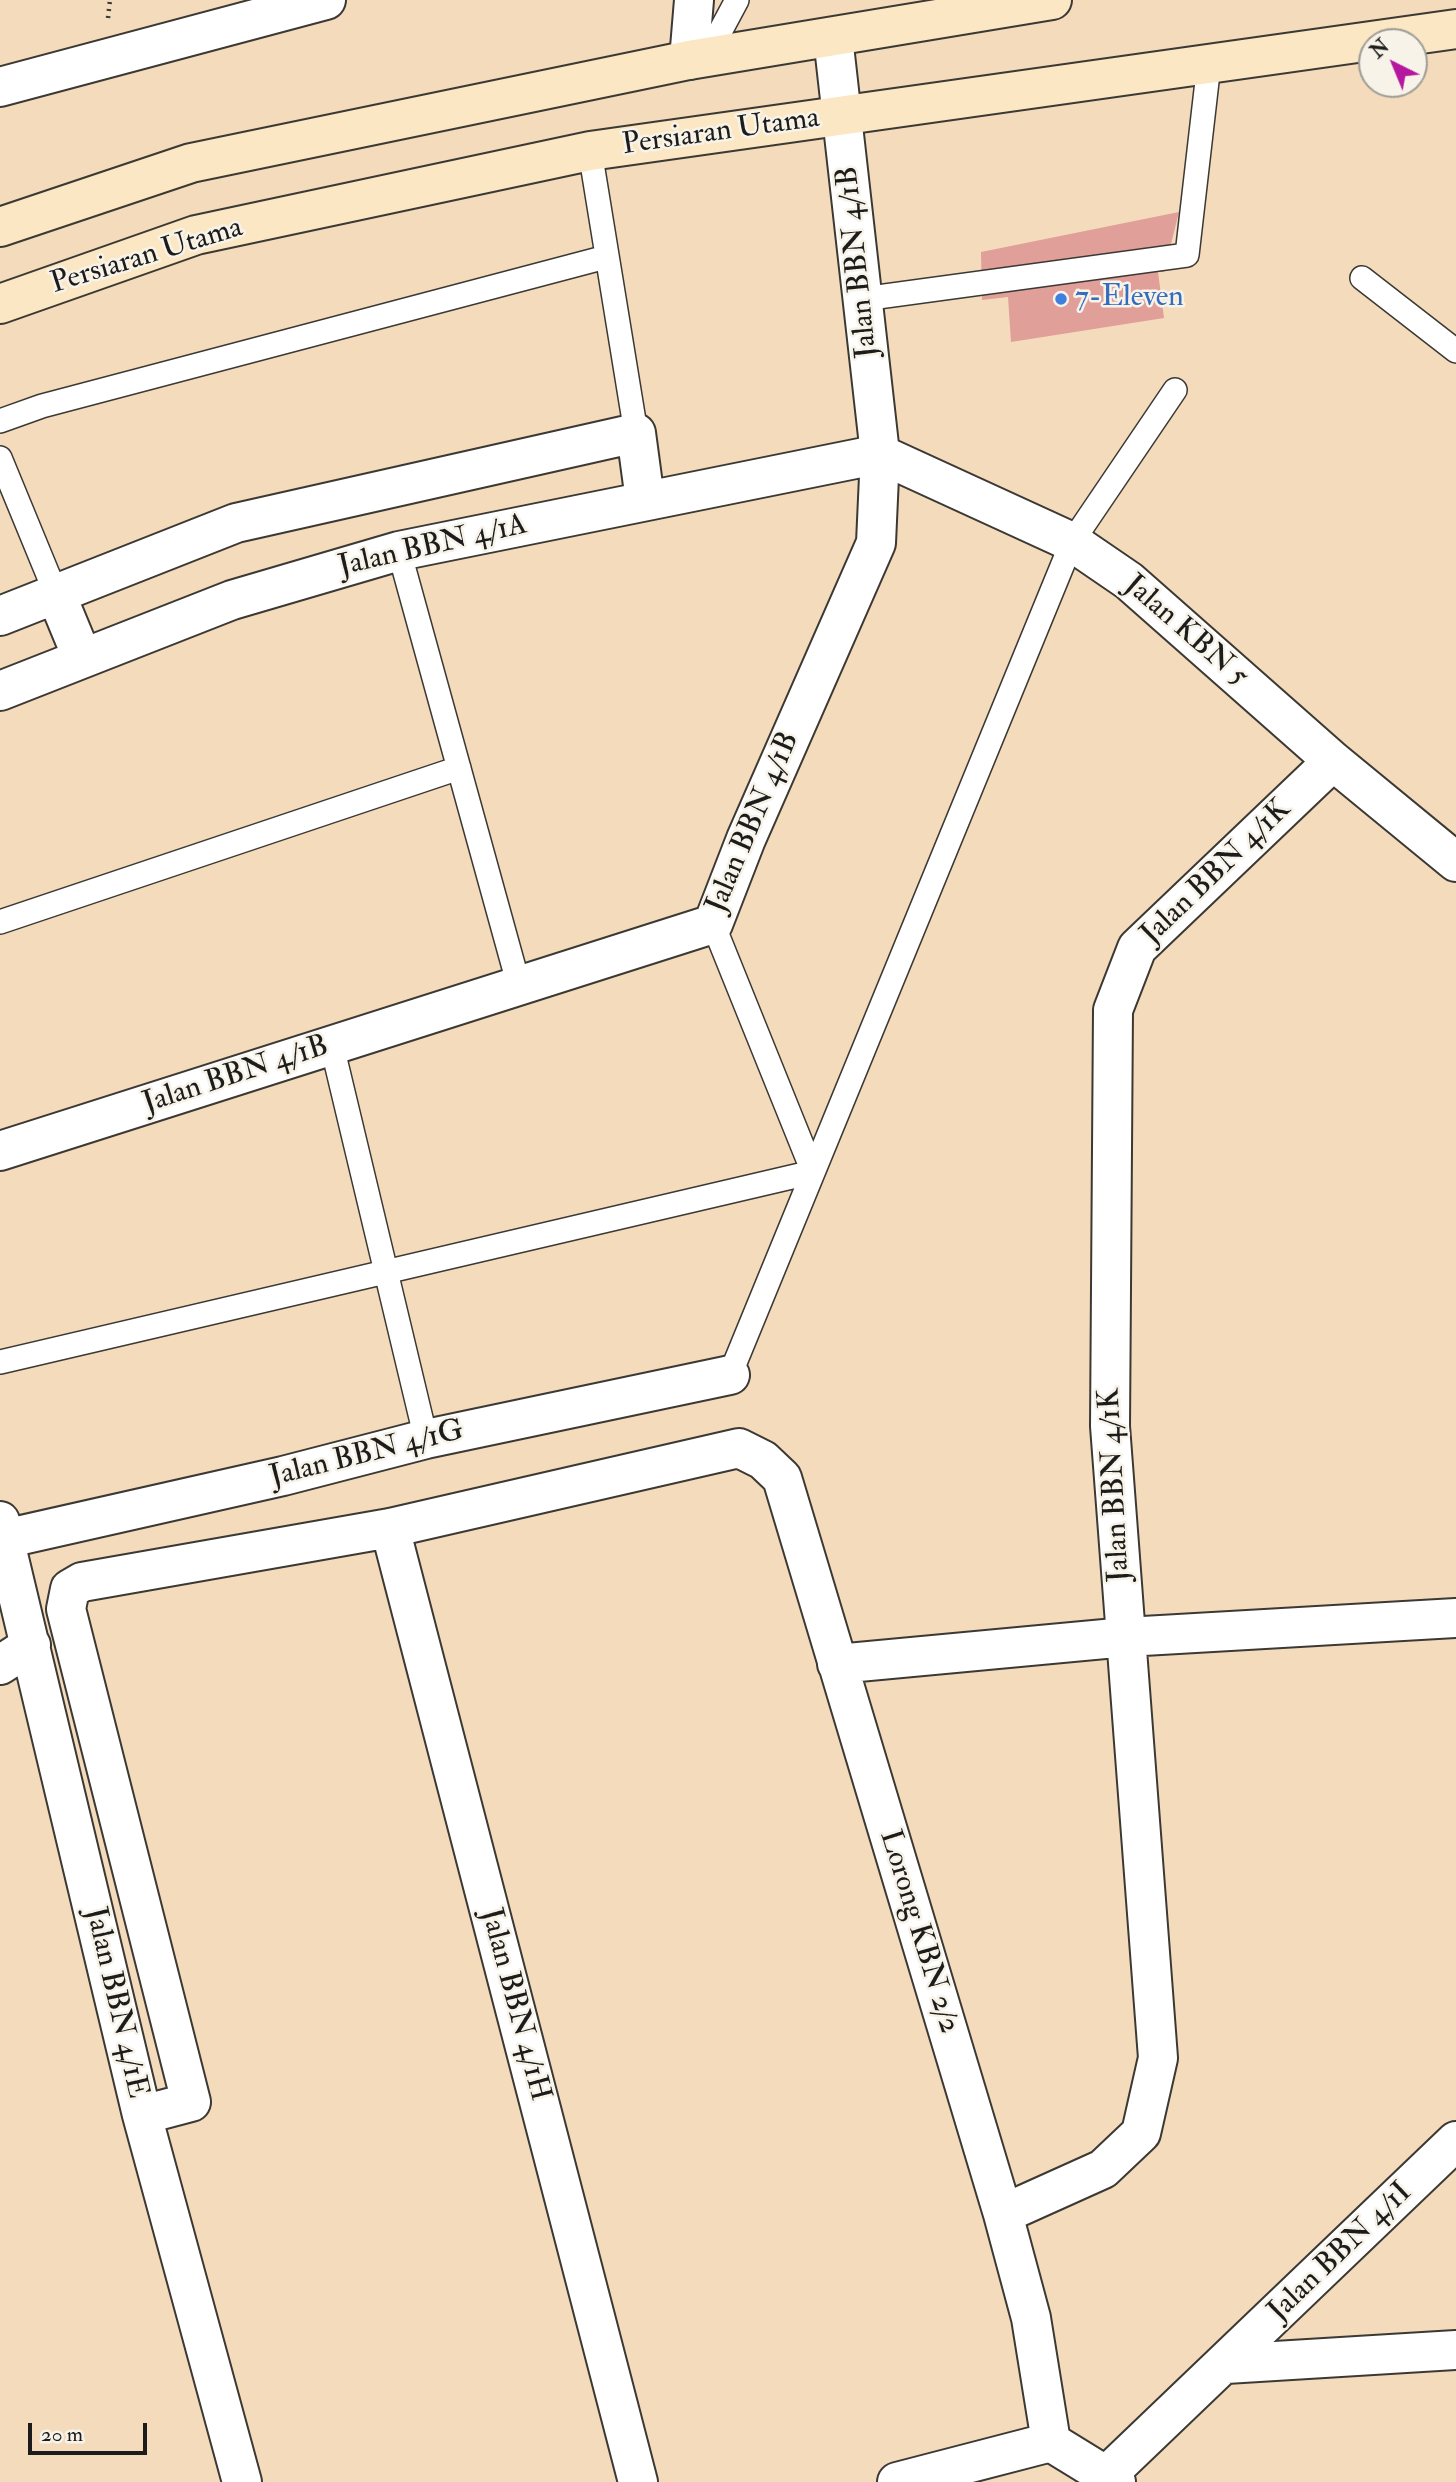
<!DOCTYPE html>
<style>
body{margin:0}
#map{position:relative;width:1456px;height:2482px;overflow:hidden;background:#f3dbbc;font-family:"IM FELL Double Pica",serif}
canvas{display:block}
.north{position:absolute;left:1358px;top:28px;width:70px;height:70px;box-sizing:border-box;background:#f7f3e8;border:2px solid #9f9d96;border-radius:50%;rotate:317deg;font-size:19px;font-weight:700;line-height:28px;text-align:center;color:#1c1c1c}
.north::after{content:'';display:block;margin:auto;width:24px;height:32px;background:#b5179e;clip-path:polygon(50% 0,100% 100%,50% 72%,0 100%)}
.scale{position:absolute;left:28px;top:2423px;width:119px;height:32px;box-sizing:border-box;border:4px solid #1c1c1c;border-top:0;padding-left:9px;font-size:21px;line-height:24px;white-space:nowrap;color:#1c1c1c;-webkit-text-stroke:5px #f7f3e8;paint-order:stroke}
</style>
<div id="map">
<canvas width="1456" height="2482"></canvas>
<div class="north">N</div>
<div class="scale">20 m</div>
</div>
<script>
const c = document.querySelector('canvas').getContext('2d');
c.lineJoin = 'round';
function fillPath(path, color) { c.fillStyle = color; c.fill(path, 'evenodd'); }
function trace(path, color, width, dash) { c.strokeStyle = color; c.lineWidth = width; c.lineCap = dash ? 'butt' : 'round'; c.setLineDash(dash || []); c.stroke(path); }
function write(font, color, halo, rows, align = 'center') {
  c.font = font + ' "IM FELL Double Pica",serif'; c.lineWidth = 5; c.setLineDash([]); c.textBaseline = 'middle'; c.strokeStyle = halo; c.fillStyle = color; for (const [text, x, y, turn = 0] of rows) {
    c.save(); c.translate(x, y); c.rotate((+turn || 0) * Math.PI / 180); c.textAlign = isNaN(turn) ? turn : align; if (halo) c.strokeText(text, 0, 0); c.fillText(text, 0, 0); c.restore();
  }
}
fillPath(new Path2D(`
 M1179,212L1164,272H1158L1164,318L1011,342L1008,297L982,300L981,252Z`), '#e09f99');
const lane = new Path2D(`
 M706,58L737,0
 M590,151L636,433
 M1362,278L1456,351
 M863,299L1187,255L1209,64
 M0,421L42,406L606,257
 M0,458L56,594
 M399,551L519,986
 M0,922L459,768
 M332,1046L426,1439
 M0,1362L813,1172L713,924
 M730,1375L1072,542L1175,390`);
const street = new Path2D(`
 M689,60L694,0
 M0,87L326,0
 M56,594L82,657
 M0,616L236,523L636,433L645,500
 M0,691L232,600L399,551L880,454L1072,542L1129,581L1333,761L1456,862
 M0,1151L713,924L746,839L876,543L880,454L833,37
 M0,1521L142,2115L242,2482
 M390,1528L638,2482
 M4,1539L283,1476L426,1439L730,1375
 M837,1664L1126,1637L1456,1618
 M0,1665L31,1645
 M142,2115L191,2102L66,1609L70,1589L82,1582L390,1528L739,1448L763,1460L782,1478L1003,2214L1031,2318L1051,2442
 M1003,2214L1103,2169L1141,2133L1158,2058L1110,1426L1113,1010L1137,948L1333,761
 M1226,2364L1456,2350
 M1106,2476L1456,2141
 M897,2482L1051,2442L1116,2482`);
const secondary = new Path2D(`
 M0,227L191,163L689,60L1052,0
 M0,304L196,235L590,151L1456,29`);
trace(lane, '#3c3934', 26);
trace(street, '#3c3934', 42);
trace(secondary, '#3c3934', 42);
trace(new Path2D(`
 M108,18L110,0`), '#3c3934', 4.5, [2, 5]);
trace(lane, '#fff', 23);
trace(street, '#fff', 38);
trace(secondary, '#fbe7c3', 38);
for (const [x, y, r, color] of [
 [1061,299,7,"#3f7fe0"]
]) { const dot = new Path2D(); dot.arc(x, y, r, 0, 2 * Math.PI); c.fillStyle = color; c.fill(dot); trace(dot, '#f7f3e8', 2.5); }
write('30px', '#1c1c1c', '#f7f3e8', [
 ["Persiaran Utama",721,133,-8],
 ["Persiaran Utama",147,257,-17],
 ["Jalan BBN 4/1B",859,262,-96],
 ["Jalan BBN 4/1A",433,547,-13],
 ["Jalan KBN 5",1185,632,41],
 ["Jalan BBN 4/1B",754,823,-67],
 ["Jalan BBN 4/1K",1217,873,-44],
 ["Jalan BBN 4/1B",236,1076,-18],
 ["Jalan BBN 4/1G",367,1455,-14],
 ["Jalan BBN 4/1K",1116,1485,-93],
 ["Lorong KBN 2/2",918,1932,73],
 ["Jalan BBN 4/1E",115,2003,77],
 ["Jalan BBN 4/1H",514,2005,75],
 ["Jalan BBN 4/1I",1341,2253,-44]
]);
write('30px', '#366cbe', '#f7f3e8', [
 ["7-Eleven",1075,299]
], 'left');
</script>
